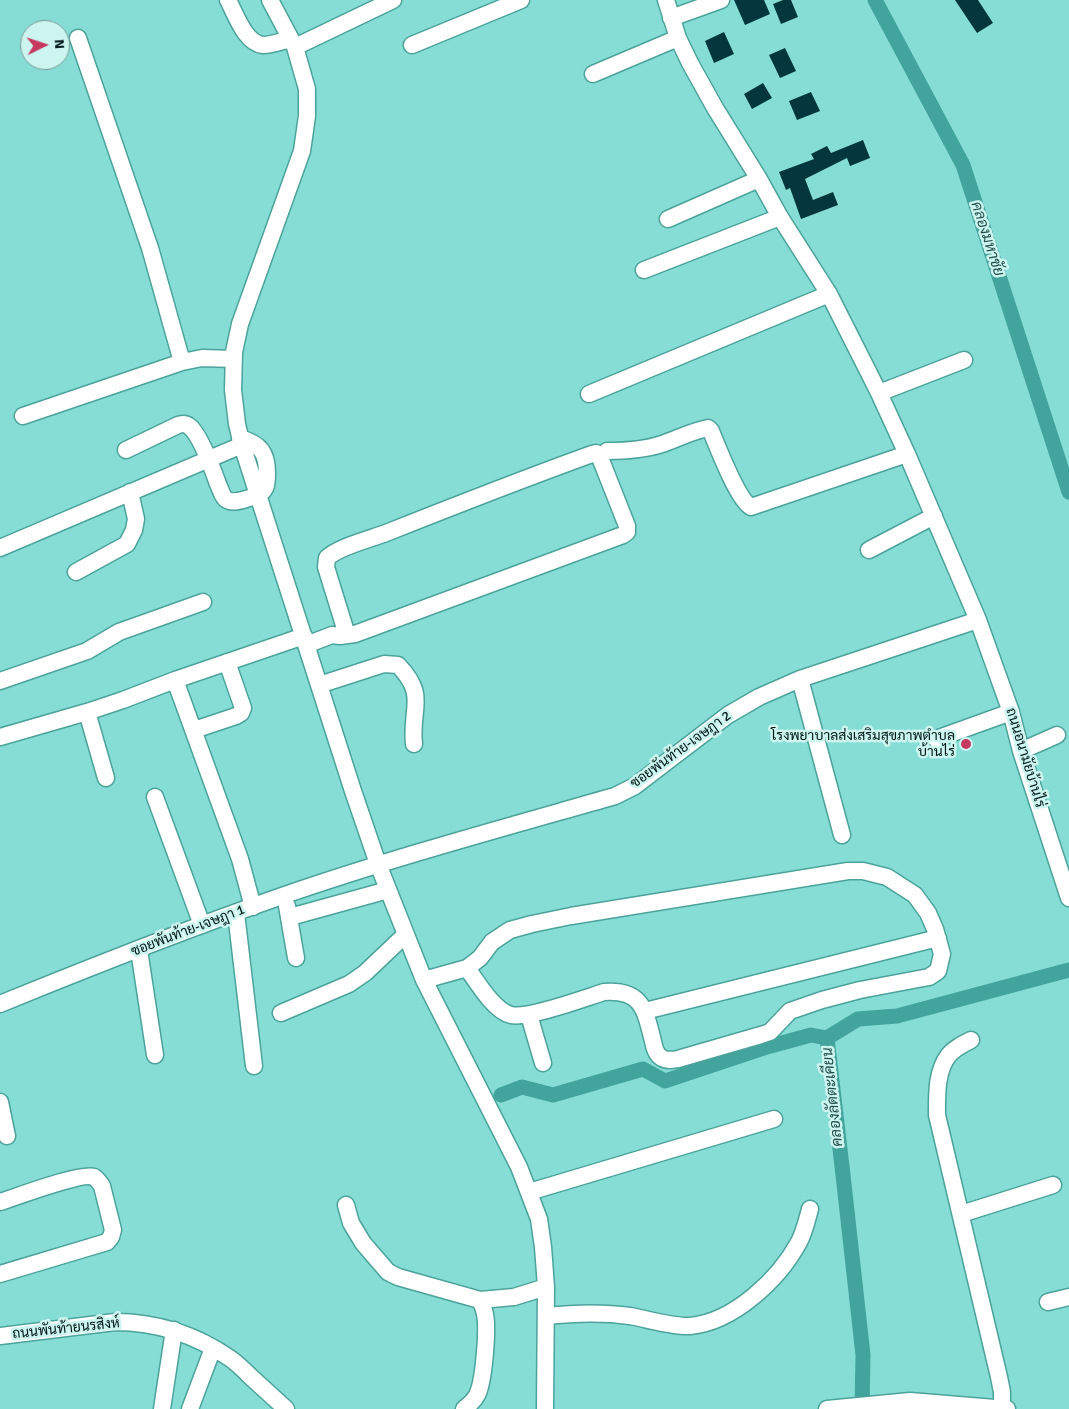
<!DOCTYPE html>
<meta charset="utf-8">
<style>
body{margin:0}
#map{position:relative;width:1069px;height:1409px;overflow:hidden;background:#86ddd5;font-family:Signika,sans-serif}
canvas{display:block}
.north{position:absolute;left:20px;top:20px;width:50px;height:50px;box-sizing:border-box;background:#ccf5f0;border:1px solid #7a9c98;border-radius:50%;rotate:86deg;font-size:14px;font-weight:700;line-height:20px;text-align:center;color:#001614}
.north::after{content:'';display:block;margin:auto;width:18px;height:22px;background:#c73861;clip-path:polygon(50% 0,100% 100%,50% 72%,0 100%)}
</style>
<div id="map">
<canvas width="1069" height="1409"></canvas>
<div class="north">N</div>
</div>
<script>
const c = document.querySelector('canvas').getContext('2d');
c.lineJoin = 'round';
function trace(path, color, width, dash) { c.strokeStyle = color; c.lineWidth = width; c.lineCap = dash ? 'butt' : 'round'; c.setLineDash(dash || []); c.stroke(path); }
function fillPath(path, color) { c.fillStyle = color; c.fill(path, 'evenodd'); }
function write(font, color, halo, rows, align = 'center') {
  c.font = font + ' Signika,Sarabun,sans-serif'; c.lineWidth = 5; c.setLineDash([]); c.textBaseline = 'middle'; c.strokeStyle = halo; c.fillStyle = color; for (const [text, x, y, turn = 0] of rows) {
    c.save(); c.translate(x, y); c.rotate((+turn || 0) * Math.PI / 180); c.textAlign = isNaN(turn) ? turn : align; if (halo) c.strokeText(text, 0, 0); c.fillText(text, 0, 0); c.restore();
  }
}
trace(new Path2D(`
 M875,0L963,165L1069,492
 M501,1095L522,1087L553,1095L643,1069L665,1081L767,1047L811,1035L827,1038
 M862,1409L863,1355L843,1175L827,1038L858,1019L897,1016L1069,970`), '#42a49c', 15);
fillPath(new Path2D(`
 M734,0H764L770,14L745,25Z
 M783,0H791L798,17L781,24L773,4Z
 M955,0H978L993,23L977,33Z
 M724,32L734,54L714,63L705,41Z
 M785,48L796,71L780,78L769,55Z
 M763,83L772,98L752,109L744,94Z
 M811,92L820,111L797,120L789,101Z
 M863,140L870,158L850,166L847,158L805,179L813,200L833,192L838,205L801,219L790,188L786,190L779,172L814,159L811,154L827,146L831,153Z`), '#03373d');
const minor = new Path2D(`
 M228,0C236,15 245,43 263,45C272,45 282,41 291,39
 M270,0L295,47L307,89V116L302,151L240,324L234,352L233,390L237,424L242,445L353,791L378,864L424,980L519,1167L539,1219L543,1247L546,1287L545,1409
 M666,0L678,38L690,63L715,108L759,179L780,217L829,294L879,393L907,454L978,620L1011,712L1021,751L1069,898
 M671,18L721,0
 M78,38L150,248L182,362
 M412,45L521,0
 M295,47L393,0
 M593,74L678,38
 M668,219L759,179
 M644,270L780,217
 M879,393L964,360
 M589,394L829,294
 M23,416L182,362L202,358L234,359
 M126,450L178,425C182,424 185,423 189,426C200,434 213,470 218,484C221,490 222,497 227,500C233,503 239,501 246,499C252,497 259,496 263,491C267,487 267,479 267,473C267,452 260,444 240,438
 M607,451C626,451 644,450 662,444C677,439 692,431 708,428L711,431C718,448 738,500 751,507L907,454
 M0,548L242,445
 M869,550L934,516
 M76,572L127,544L134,530L136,519L130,492
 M306,645L332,635L340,636L355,634L623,535L627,532V526L599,455L596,453L592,454C523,479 454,506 386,533C370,539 338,547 327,558L326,567L347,635
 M800,679L842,835
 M175,680L240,859L253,907
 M0,681L87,651L119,632L203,602
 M319,685L384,664L398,665C428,696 410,708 414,744
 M87,712L106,778
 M194,730L236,716L241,713L243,708L227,662
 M0,737L87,712L123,700L175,680L304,636
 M936,739L1011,712
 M1021,751L1057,735
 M155,797L202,925
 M287,906L296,958
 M236,913L254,1066
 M290,917L388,890
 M139,950L155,1055
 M424,980L467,968L480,958L492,942L510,930L532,924L571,916L848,871H863L887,877L915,895L928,913L935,929L942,954L938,971L929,977L860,990L822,1000L790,1011L770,1032L761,1035L678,1059C672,1060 667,1061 662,1058C656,1055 654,1047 653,1041C645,1011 643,989 604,992C585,998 528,1019 511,1015C494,1011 477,982 467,968
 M0,1004C93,966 187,929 282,896C392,858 503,828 615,796L635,786L728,715L759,697L800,679L978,620
 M645,1011L938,938
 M281,1013L349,984L365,973L405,935
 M529,1015L543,1063
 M971,1040C963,1044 953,1049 948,1056C936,1072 937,1096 937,1115L999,1377L1002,1392V1408
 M0,1102L7,1136
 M529,1192L774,1119
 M0,1202C16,1197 82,1172 94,1177C97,1179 100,1183 102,1186L113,1230L111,1237L107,1242L0,1274
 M346,1205L351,1223L363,1243L388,1272L398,1277L480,1300L514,1297L546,1287
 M961,1214L1053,1185
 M1048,1302L1069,1297
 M546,1316C574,1313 602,1312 630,1316C647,1319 673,1327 690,1326C734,1322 779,1279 799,1242C804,1233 807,1220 810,1209
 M0,1336L115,1322C158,1322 195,1334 231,1359C238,1364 245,1371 251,1377C263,1388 274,1398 286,1409
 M162,1409L174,1330
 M190,1409L213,1348
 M464,1409C469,1405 474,1401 477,1395C484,1382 488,1329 485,1314C484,1309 482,1304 480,1300
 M827,1409L910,1401L1007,1409`);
trace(minor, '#4ba39b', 19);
trace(minor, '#fff', 16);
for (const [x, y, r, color] of [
 [966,744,6,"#c73861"]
]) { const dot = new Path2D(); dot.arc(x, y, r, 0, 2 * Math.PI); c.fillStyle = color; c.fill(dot); trace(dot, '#ccf5f0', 2); }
write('14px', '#001614', '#ccf5f0', [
 ["โรงพยาบาลส่งเสริมสุขภาพตำบล",955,736],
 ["บ้านไร่",955,752]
], 'right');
write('14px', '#001614', '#ccf5f0', [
 ["ซอยพันท้าย-เจษฎา 2",681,750,-36],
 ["ถนนอนามัยบ้านไร่",1025,758,73],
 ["ซอยพันท้าย-เจษฎา 1",188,931,-21],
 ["ถนนพันท้ายนรสิงห์",66,1329,-6]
]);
write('italic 15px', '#234e4b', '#ccf5f0', [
 ["คลองมหาชัย",987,239,72],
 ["คลองลัดตะเคียน",833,1097,-96]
]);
</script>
